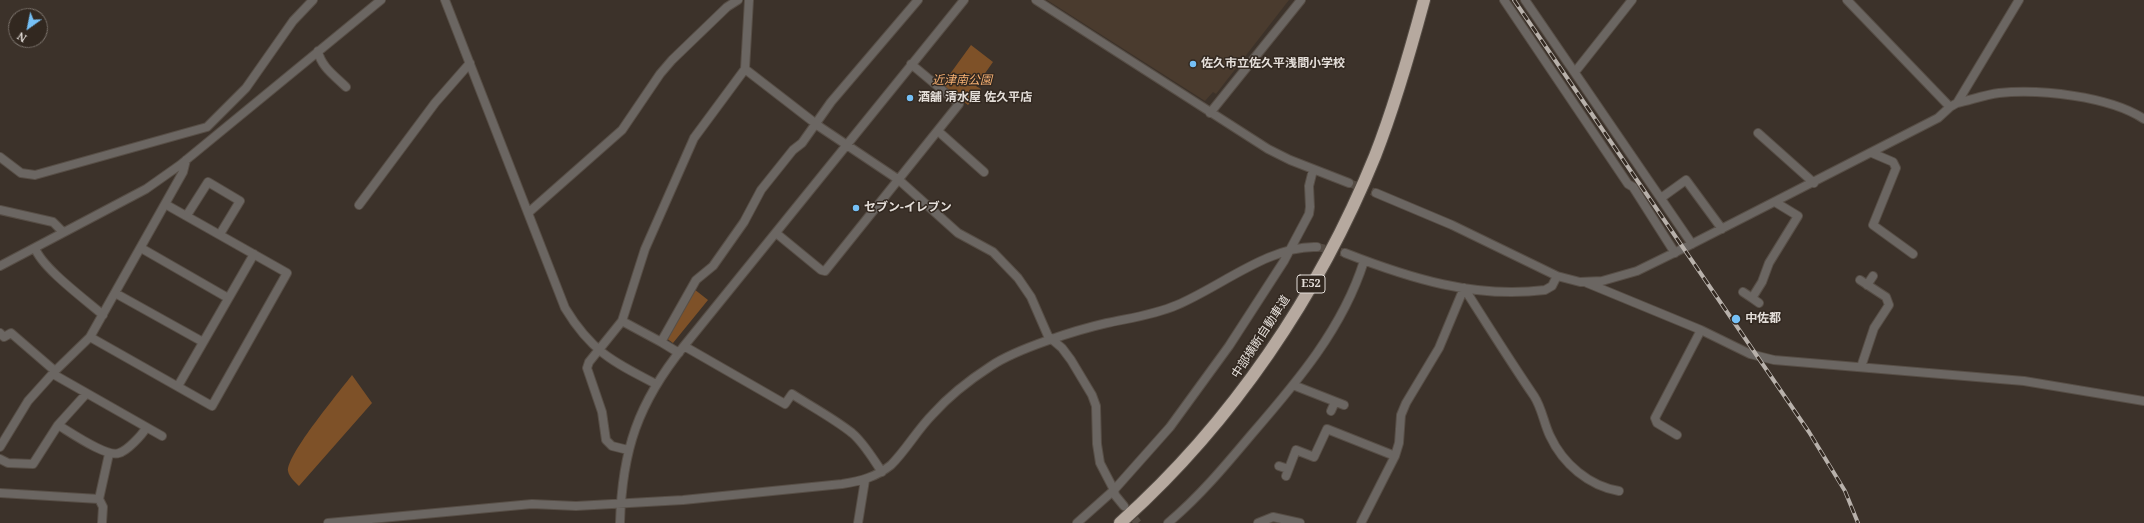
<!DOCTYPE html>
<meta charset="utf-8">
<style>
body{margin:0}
#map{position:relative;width:2144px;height:523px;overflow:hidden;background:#3c322a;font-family:"Noto Serif",serif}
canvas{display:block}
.north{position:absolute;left:8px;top:8px;width:40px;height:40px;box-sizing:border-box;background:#322820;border:1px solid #79716a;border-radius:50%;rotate:213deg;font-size:11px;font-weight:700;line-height:16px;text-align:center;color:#e4ded9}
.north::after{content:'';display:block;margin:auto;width:14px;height:18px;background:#75c0f6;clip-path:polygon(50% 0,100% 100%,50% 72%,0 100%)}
</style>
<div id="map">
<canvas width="2144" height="523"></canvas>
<div class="north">N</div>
</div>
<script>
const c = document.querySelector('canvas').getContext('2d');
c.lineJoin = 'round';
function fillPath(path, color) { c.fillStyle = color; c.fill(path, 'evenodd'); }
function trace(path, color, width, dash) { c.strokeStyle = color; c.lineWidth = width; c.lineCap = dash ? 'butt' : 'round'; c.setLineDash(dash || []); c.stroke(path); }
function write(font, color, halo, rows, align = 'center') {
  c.font = font + ' "Noto Serif","Noto Sans JP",serif'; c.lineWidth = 3; c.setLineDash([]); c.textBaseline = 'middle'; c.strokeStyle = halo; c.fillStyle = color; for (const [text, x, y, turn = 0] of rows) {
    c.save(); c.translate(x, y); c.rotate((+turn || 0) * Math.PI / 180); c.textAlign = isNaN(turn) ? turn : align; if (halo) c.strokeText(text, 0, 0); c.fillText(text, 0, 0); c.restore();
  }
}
fillPath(new Path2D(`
 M1047,0H1289L1216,94L1213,92L1205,101Z`), '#4a3b2e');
fillPath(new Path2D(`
 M971,45L993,62L976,86L981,89L968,105L942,85Z
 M694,289L708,300L673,343L666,338Z
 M352,375L372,403L299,486C295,482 289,477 288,471C287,454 340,391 352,375Z`), '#7e5128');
trace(new Path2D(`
 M1349,183L1376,193
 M1317,247L1345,253
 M1127,510L1138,523`), '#554c44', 8, [8, 4]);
const minor = new Path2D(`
 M445,0L565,308C591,351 613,362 656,384
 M1036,0L1268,149L1290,160L1349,183
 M1504,0L1628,184L1633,187L1675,253
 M1525,0L1692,244
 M1847,0L1950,107
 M318,51C321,67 335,76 346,87
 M745,69L820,127L899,180L958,233L993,252L1018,278L1031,297L1048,336L1062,348L1071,360L1092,395L1096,406L1097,444L1100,463L1114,490L1115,495L1124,506
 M1575,72L1632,0
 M1957,103C1971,100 1984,95 1999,93C2040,89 2109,96 2144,119
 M1210,113L1301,0
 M938,131L984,172
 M1758,133L1814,183
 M1872,153L1893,162L1896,168L1873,225L1913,254
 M0,157L21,173L35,175L207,127L246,88L293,21L313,0
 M1376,193L1452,225L1557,276L1580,282L1602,281L1637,271L1684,248L1938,118L1950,107L1957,103L2019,0
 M1661,198L1686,180L1722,229
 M359,205L435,103L470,63
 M0,210L53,222L63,232
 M528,213L622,130L660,74L672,60L727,7L738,0
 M187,215L208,182L240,201L220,234
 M776,233L821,270L825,271L959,104L911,64
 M35,248C42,268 86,300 103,315
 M141,248L228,298
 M1345,253C1409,278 1475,299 1545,290L1552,286L1557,276
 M0,266L146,189L180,165L381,0
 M1860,280L1886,297L1889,305L1874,328L1861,367
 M1587,283L1701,330L1750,354L1774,360L2024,381L2144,401
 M1867,285L1873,276
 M1464,288C1487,324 1510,361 1534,396C1542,408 1544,424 1550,436C1563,464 1589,486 1619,491
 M1743,292L1752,298
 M115,293L203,342
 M1759,303L1752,298L1762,282L1769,263L1798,216L1775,202
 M622,321L645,249L694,138L745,69L749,0
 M0,333L4,337L11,333L55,371
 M90,337L212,406L287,273L165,204
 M661,342L679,353
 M684,346L785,404L792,394C812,407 833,418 852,433C864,443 873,459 882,472
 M53,374L162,436
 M1293,385L1344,405
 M178,386L254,254
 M1331,411L1335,402
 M58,425C70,432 107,458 119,453C127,451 142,435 146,428
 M1677,435L1657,423L1655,418L1701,330
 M0,447L28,401L55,371L90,337L183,172L186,160
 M628,450L612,446L606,440L602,412L587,368L589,362L622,321L661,342L696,280L713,266L744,222L761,190L793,150L802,143L831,102L918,0
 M0,459L8,463L33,464L58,425L86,394
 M1279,466L1288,469
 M1286,476L1296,450L1314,457L1327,429L1395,456
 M0,493L99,499L109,454
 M99,499L103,507L102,523
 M328,523L532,504L576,506L683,500L842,484C861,481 876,477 891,465C907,449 917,430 933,414C949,396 971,379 991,366C1016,349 1076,330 1107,323C1130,318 1154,315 1177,305C1220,287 1270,245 1317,247
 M620,523C622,450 638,403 684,346L964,0
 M858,523L865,480
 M1077,523L1114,490L1170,427L1229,346L1284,261L1309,214L1310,207L1309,186L1313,170
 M1168,523C1199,497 1225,466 1251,435C1297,382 1343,328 1364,261
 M1258,523L1273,517L1300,523
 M1361,523L1395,456L1399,443L1401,415L1406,403L1439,348L1464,288`);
const highway = new Path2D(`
 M1120,523C1232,423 1319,294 1375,156C1395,105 1410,52 1424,0`);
trace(minor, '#574e46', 10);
trace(highway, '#574e46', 14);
trace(minor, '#6b6662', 8);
trace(highway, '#b6a99f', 12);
const rail = new Path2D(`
 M1514,0L1809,432L1845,491L1858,523`);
trace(rail, '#b8b1ab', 4);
trace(rail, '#322820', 2.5, [8]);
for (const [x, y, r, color] of [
 [1193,64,4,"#75c0f6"],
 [910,98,4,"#75c0f6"],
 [856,208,4,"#75c0f6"],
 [1736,319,5,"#75c0f6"]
]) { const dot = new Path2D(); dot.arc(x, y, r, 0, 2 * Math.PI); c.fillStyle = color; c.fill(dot); trace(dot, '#322820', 1.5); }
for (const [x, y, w] of [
 [1311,284,28]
]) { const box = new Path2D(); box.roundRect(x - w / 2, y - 9, w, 18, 3); c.fillStyle = '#322820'; c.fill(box); trace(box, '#e4ded9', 1); }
write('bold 11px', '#e4ded9', null, [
 ["E52",1311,284]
]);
write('bold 12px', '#e4ded9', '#322820', [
 ["佐久市立佐久平浅間小学校",1201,64],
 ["酒舗 清水屋 佐久平店",918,98],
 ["セブン-イレブン",864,208],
 ["中佐都",1745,319]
], 'left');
write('italic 12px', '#f6b072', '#322820', [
 ["近津南公園",962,81]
]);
write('12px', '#e4ded9', '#322820', [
 ["中部横断自動車道",1261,337,-57]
]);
</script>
